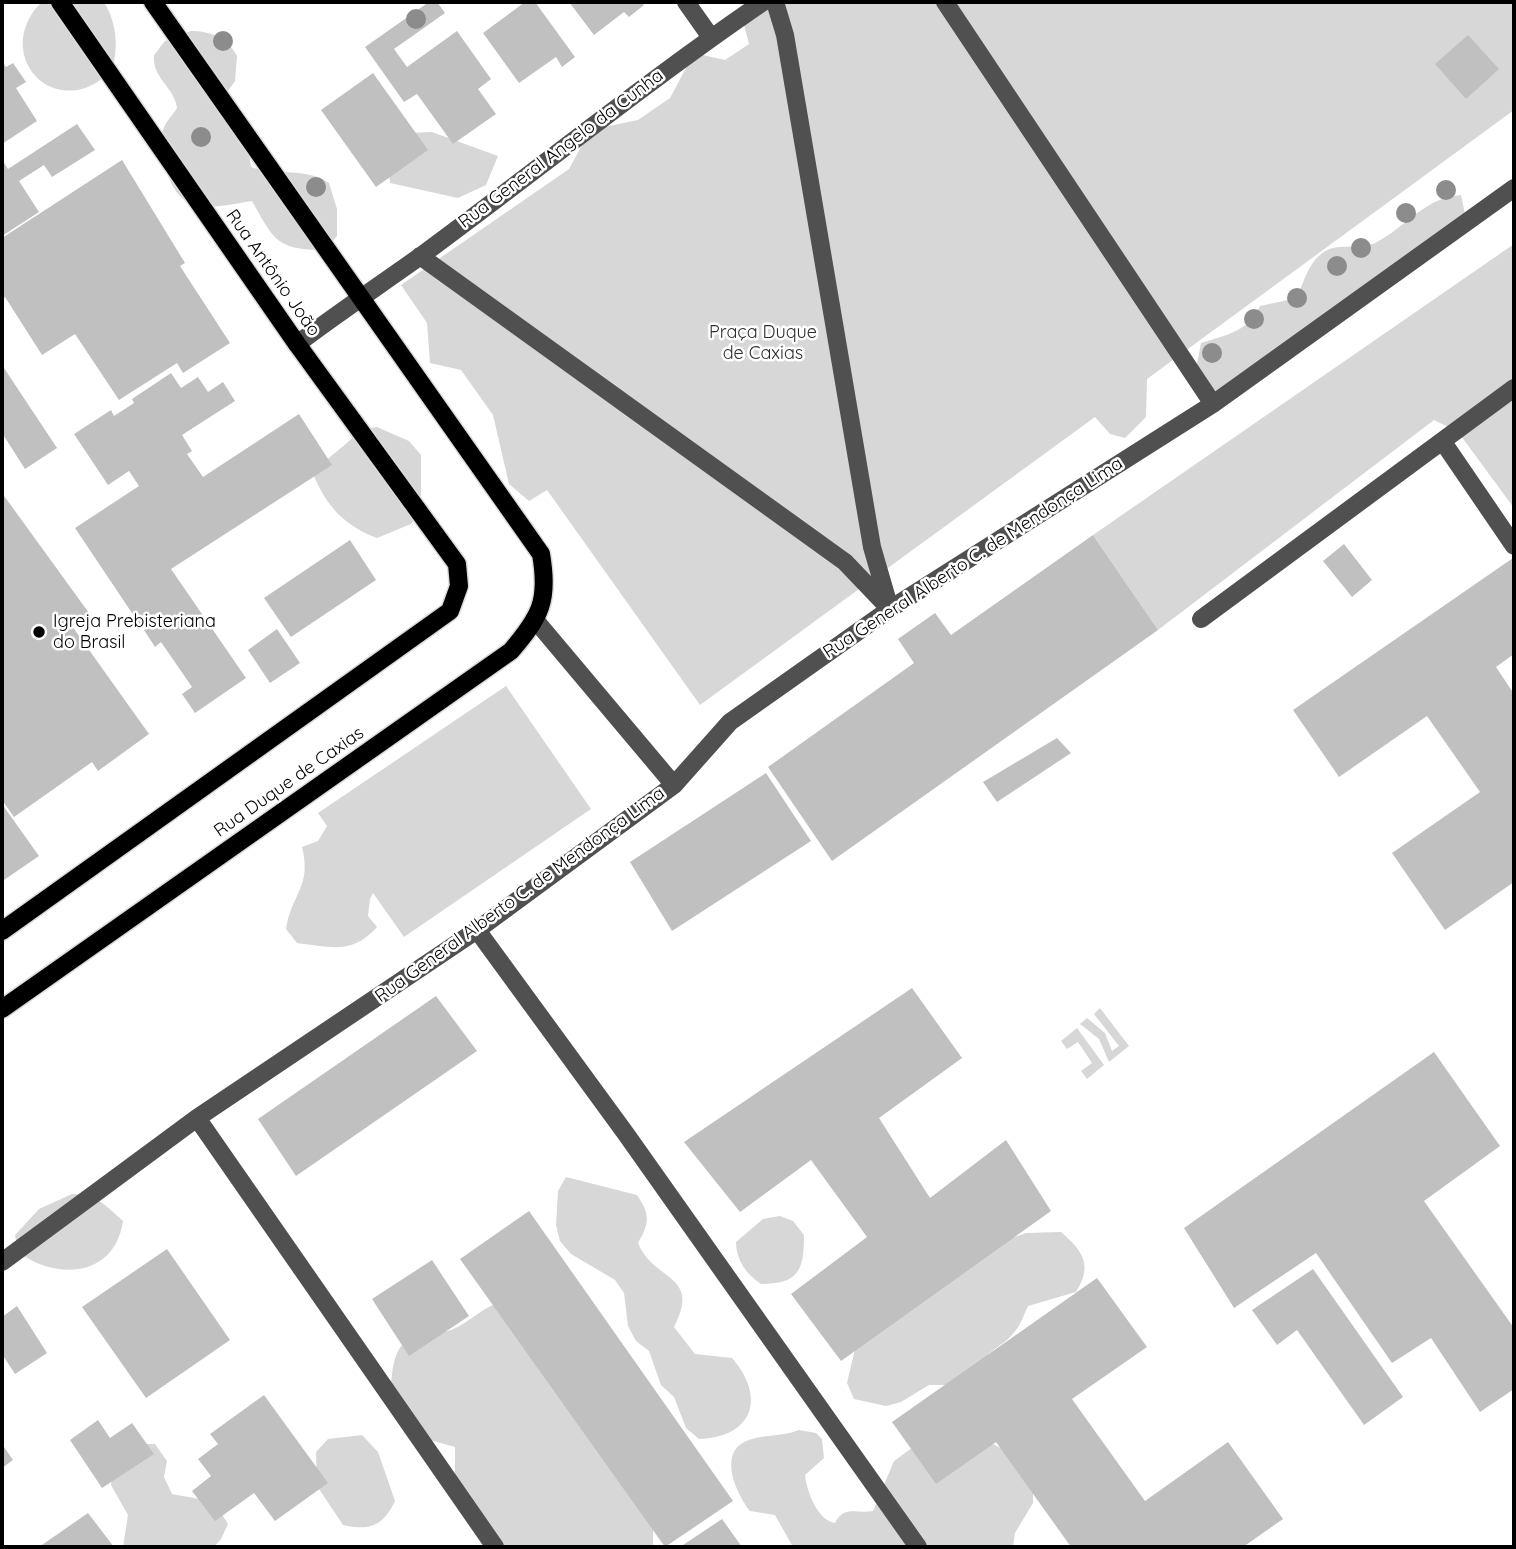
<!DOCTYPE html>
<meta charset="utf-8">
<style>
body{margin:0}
#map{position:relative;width:1516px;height:1549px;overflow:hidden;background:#fff;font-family:Quicksand,sans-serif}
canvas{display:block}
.frame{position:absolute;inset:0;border:4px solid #000;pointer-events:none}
</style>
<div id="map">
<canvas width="1516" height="1549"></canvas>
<div class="frame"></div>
</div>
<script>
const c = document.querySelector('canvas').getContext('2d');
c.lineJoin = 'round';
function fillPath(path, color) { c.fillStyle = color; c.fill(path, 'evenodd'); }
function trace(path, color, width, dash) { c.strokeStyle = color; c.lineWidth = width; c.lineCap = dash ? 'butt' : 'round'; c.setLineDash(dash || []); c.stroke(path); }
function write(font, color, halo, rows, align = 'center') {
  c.font = font + ' Quicksand,sans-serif'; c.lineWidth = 5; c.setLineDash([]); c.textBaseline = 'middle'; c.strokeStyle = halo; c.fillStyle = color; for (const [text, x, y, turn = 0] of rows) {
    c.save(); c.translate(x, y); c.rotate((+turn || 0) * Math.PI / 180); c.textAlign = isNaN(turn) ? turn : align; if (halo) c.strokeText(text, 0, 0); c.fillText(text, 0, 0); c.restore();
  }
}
fillPath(new Path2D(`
 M42,2L105,4C117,23 119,52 111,72C102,79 93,86 82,89C33,101 0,42 42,2Z
 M781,2H1514V110L1147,379L1146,417L1125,438L1110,434L1095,417L700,705L547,490L529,501L509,484L493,415L461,370L430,363L427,323L401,285L569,169L590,130L638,120L670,98L694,53L725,60L749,44L742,17Z
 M191,31C211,31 228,38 237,56L235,81L225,95L248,148L251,167C276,176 306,167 329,183L337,209V236L324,250C277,250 274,240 252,201C232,204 211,210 192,204C168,196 159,152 163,131C164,123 173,115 177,108C174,86 152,79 154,55L165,41Z
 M432,132L498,156L486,185L458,198L390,183L388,163L408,133Z
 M1461,195L1466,219L1316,327L1294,357L1280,367L1227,392L1209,390L1194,379L1201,343C1226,335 1248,332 1260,306L1297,298C1303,283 1308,265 1320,255C1336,240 1358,252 1377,242C1407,226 1424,198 1461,195Z
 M1514,244V508L1458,432L1434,420L1158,630L1093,535Z
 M377,427L409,441L421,455V507L411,524L377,538C345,526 327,507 314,476C325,456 346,448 360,429Z
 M506,686L591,809L404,937L373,893L370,899L368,916L377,927C352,955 331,947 297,943L286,929C291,894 312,888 302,847L318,841L327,826L318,813Z
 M1100,1008L1129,1046L1109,1062L1099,1039L1080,1024L1087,1018L1105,1033L1112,1051L1119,1046L1094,1014Z
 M1077,1028L1104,1065L1087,1079L1081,1071L1092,1063L1078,1042L1067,1049L1061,1041Z
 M566,1177L637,1195C650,1214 650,1223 638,1243C654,1282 702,1274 674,1327L695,1354L732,1358C766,1397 754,1437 699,1439L686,1428L674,1397L661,1385L649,1351L636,1341L628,1326L624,1293L615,1280L571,1254L560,1241L556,1225L558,1191Z
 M72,1194C97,1194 105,1205 123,1221C115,1277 57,1281 18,1252L15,1235L39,1209Z
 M780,1216L793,1221L804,1235C804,1270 799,1284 761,1284C746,1274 736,1260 736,1242L763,1219Z
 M1061,1232C1083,1251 1093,1265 1076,1292L1028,1306C1023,1317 1020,1327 1011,1336C996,1351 986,1350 977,1372L947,1385H929L901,1402L886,1406L854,1399L847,1383L855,1349L1009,1239L1026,1233Z
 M493,1305H511L653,1524V1547H502L455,1480V1447L423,1438L390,1400C392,1379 390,1347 413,1336C425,1331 440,1334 451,1330C467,1324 477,1312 493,1305Z
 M799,1430L816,1433L822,1439L824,1458L805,1475C807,1492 817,1520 835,1523C844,1505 857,1514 873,1511L894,1461L916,1445L990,1442L1014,1456L1033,1485V1503L1015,1533L1013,1547H793L775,1515L750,1511C738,1496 718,1456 744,1442C760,1434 782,1437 799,1430Z
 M362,1435L378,1452L395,1501C383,1526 370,1531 343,1525L317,1486L316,1452L328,1439Z
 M137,1444H155L167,1461L164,1477L172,1494C199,1499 214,1498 228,1524L221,1539L214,1547H123L128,1515L111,1485L114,1466Z`), '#d7d7d7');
fillPath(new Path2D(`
 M429,2H437L445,13L394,49L407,67L457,31L491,79L478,89L496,114L453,144L417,94L404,102L365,47Z
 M525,2H535L575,57L562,67L556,57L519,83L483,33Z
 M569,2H642L644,5L629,17L624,12L594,35Z
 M1468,35L1499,69L1466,99L1435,64Z
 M2,61L6,67L13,63L26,82L16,88L37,121L2,144Z
 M373,73L428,150L376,187L321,110Z
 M77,124L95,150L52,177L44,165L19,181L39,212L2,236V160L8,169Z
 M122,160L185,263L180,266L230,343L183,373L177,363L119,400L75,334L42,355L5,297L2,299V238Z
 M2,365L57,448L25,469L2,433Z
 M171,373L181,388L198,377L208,392L223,382L235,401L182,435L192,451L187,454L203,477L299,414L332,465L171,569L246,678L195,713L182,694L192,687L161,642L155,647L144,630L161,619L157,613L140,625L75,528L139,486L129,471L108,485L74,434L111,410L114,416L134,403L132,399Z
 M2,493L89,613L72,626L149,734L98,771L92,762L14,817L2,800Z
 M1093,535L1158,630L832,861L768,767L914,663L898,639L935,613L951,635Z
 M350,540L376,580L291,637L264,598Z
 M1344,544L1372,580L1352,597L1323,561Z
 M1513,558L1514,654L1496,667L1514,694V882L1445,930L1392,853L1480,792L1427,716L1339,777L1293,710Z
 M277,629L300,663L270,683L248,650Z
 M1057,738L1071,753L997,802L983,782Z
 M766,773L811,841L672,931L630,862Z
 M2,804L39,856L4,880L2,878Z
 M912,988L962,1058L879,1118L930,1198L1006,1140L1051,1211L841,1361L791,1294L867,1237L811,1160L740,1212L684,1142Z
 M436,996L477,1051L296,1176L258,1119Z
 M1434,1052L1500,1146L1424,1201L1514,1328V1389L1480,1412L1431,1338L1392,1363L1316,1253L1234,1308L1184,1228Z
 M529,1211L733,1501L665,1547L460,1259Z
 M167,1249L230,1340L146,1398L82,1307Z
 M432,1260L469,1316L409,1356L372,1299Z
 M1313,1269L1403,1397L1364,1425L1297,1330L1277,1345L1252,1310Z
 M1097,1278L1147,1347L1072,1399L1145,1501L1228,1442L1283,1519L1243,1547H1071L996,1442L936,1484L892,1422Z
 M17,1306L47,1353L15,1374L2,1354V1317Z
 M264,1395L328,1483L275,1521L254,1493L215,1521L192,1491L211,1476L198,1459L218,1444L210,1434Z
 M98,1420L110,1438L132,1423L154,1454L102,1488L70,1440Z
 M2,1444L13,1460L2,1468Z
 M88,1513L114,1547H39Z
 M722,1519L742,1547H680Z`), '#c0c0c0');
const major = new Path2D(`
 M2,931L450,611L459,586L457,564L297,344L60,2
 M2,1009L511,651C541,616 549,600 541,554L153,2`);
trace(major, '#dbdbdb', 21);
trace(new Path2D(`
 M686,2L710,36
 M775,2L785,35L872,547L890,609
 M945,2L1213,404
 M420,256L845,562L887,606
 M297,344C338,313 380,285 422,255C536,171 646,82 763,2
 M1443,442L1514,546
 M1201,619L1514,388
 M536,621L674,785
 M477,930L626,1134L918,1547
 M197,1118L495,1547
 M2,1262L197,1118L477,930L674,785L730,722L890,609L1213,404L1514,188`), '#505050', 18);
trace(major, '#000', 18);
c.fillStyle = '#8c8c8c';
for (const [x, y] of [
 [416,19],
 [223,41],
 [201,137],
 [316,187],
 [1446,190],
 [1406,213],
 [1361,248],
 [1337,266],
 [1297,298],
 [1254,319],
 [1212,353]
]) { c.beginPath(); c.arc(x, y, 10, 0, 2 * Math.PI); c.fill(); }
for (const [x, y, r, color] of [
 [39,632,7,"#000"]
]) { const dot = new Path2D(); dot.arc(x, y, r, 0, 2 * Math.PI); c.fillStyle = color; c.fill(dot); trace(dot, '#fff', 2.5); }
write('18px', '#000', '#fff', [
 ["Rua General Angelo da Cunha",561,149,-37],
 ["Rua Antônio João",273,273,55],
 ["Rua General Alberto C. de Mendonça Lima",973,558,-33],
 ["Rua Duque de Caxias",289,782,-35],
 ["Rua General Alberto C. de Mendonça Lima",520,895,-36]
]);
write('18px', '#2e2e2e', '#fff', [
 ["Praça Duque",763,333],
 ["de Caxias",763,354]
]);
write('18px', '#000', '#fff', [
 ["Igreja Prebisteriana",53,622],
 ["do Brasil",53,643]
], 'left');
</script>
